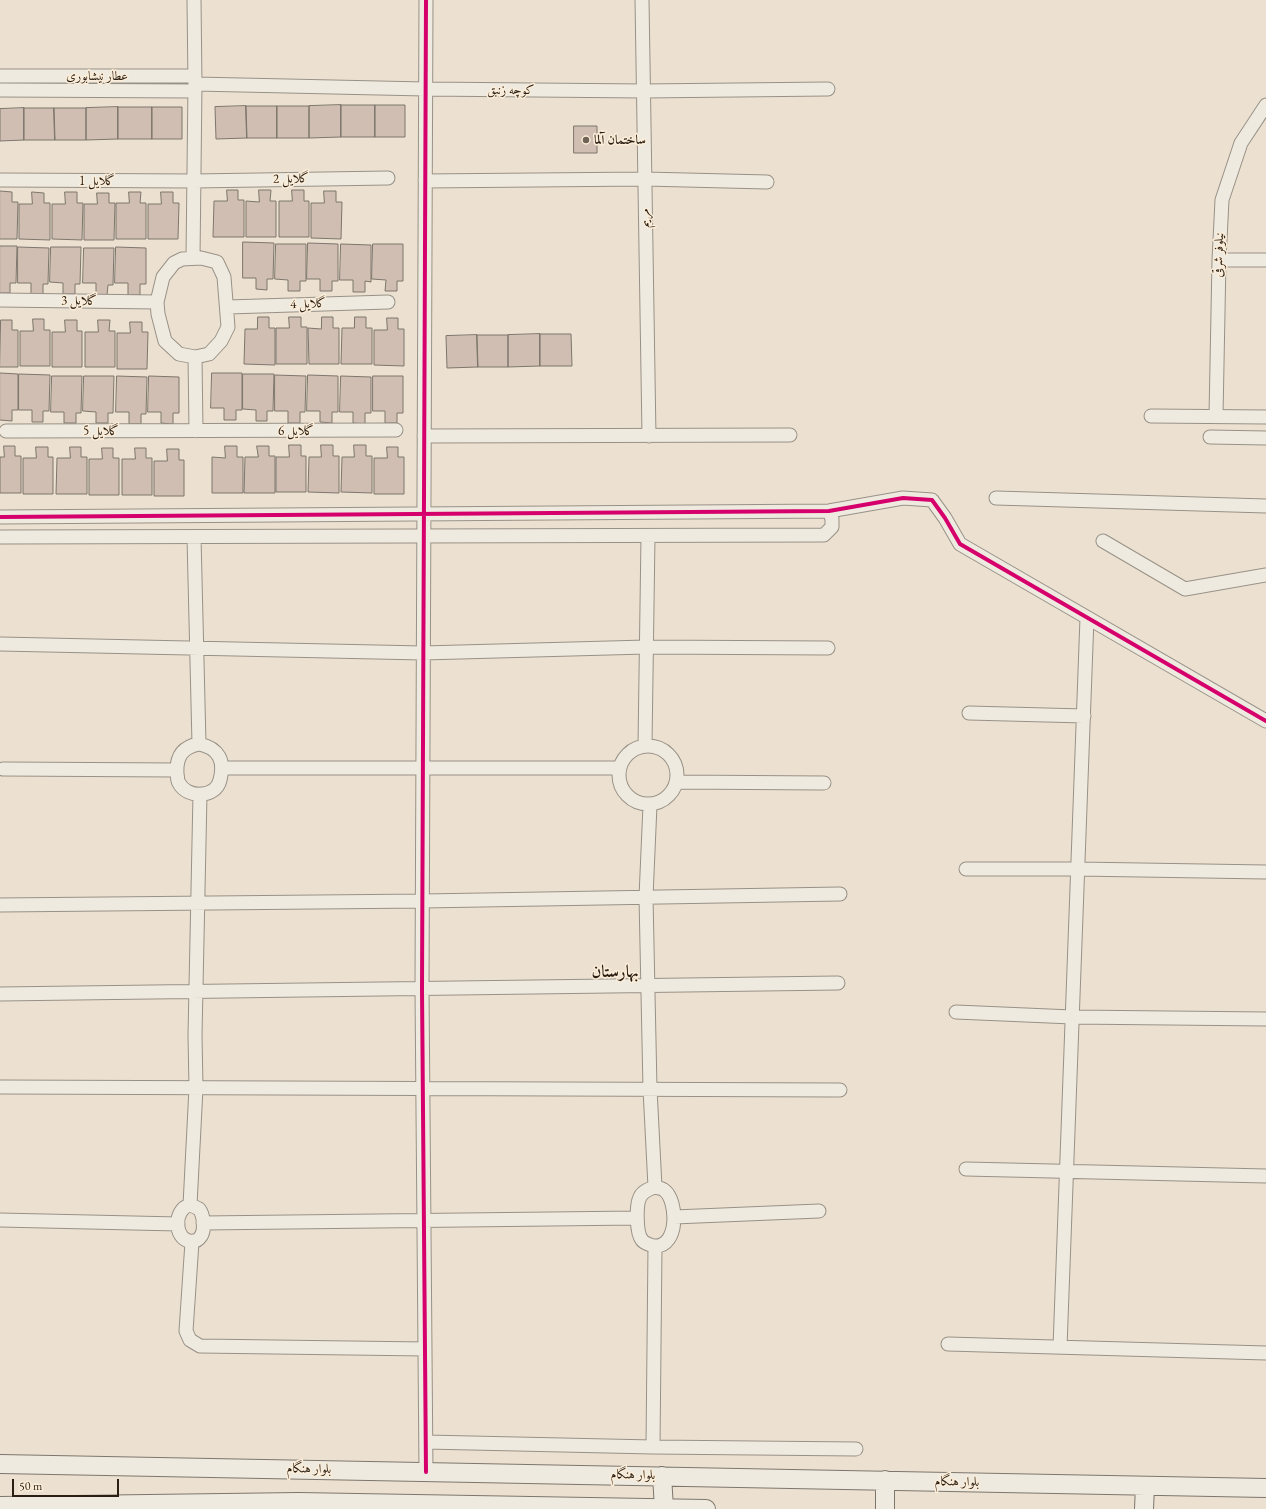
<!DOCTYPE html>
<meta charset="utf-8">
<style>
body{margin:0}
#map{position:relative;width:1266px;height:1509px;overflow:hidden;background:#ece1d0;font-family:"EB Garamond",serif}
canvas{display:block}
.scale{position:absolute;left:12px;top:1479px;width:107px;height:18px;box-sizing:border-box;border:2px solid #2b1f13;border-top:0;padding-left:5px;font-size:12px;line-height:14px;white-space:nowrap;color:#2b1f13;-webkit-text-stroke:3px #fbedd8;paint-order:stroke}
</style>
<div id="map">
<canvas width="1266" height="1509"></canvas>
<div class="scale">50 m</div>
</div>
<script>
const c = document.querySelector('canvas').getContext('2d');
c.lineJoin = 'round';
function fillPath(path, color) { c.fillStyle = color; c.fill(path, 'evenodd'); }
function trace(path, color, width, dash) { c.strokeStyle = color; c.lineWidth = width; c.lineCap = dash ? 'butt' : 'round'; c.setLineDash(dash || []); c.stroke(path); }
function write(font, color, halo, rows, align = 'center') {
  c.font = font + ' "EB Garamond",Amiri,serif'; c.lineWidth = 3; c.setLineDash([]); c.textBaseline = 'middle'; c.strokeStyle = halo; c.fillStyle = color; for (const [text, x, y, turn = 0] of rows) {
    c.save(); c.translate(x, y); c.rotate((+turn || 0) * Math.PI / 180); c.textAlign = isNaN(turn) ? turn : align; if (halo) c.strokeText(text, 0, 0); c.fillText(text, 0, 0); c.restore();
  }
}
const building = new Path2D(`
 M341,105H375V137H341Z
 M341,105V137L309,138V106Z
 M375,105H405V137H375Z
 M246,106H277V138H247Z
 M246,106L247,138L216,139L215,107Z
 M277,106H309V138H277Z
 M118,107H152V139H118Z
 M118,107V139L86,140V108Z
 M152,107H182V139H152Z
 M24,108H54L55,140H24Z
 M24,108V140L0,141V109Z
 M54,108H86V140H55Z
 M574,126H597V153H574Z
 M227,190H238V200H244V237H213L214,201H227Z
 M259,190H271L270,201H276V237H246V201L259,202Z
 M292,190H304V201H309V237H279V201H292Z
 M0,191L12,192V202H18L17,239H0Z
 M324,191H336V202H342L341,239L311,238V203H324Z
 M32,192L44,193V203H50V240L19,239V204H32Z
 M65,192H77V203H83L82,240L52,239V204H65Z
 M129,192H141L140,203H146V239H116V203H129Z
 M161,192H173V203H179L178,239H148V204H161Z
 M97,193H109V203H115L114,240H84V204H97Z
 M243,242L274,243L273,279H267V290L256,289V278H243Z
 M308,243L338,244V281H332V291H320V279H307Z
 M276,244H306V281H300V291H288V280L275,279Z
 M341,244L371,245V282L365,281V292H353V280H340Z
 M373,244H403V281H397V291H385L386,280L372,279Z
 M0,246H17L16,283H10V293H0Z
 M18,247L49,248L48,284H43V295L31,294V283H18Z
 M51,247H81L80,284H75V294H63V283L50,282Z
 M116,247L146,248V284H140V295H128V283H115Z
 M84,248H114L113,285H108L107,295H96V283H83Z
 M258,317H269V328H275V365L244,364L245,329H257Z
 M289,317H301V327H307V364H276V328H289Z
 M322,317H333V328H339V364H309L308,328L321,329Z
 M355,317H366V328H372V364H341L342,328H354Z
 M387,318H398V329H404V366L374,365V330H387Z
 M33,319H44V330H50V366H20V331H33Z
 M1,320H12V330H18V367H0Z
 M65,320H77V331H82V367H52V332H65Z
 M98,320H110L109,331H115V367H85V332H98Z
 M130,322H142V332H148L147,369H117V333H130Z
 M540,334H571L572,366H540Z
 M540,334V366L508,367V335Z
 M477,335H508V367H478Z
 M477,335L478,367L447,368L446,336Z
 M0,373L18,374V410H12V421L0,420Z
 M212,373H242V410H236V420H224V408H211Z
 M19,374L50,375L49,411H43V422H32V410H19Z
 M243,374H274L273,411H267V421H256V410L243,409Z
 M275,375L306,376L305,412H300V423H288V411H275Z
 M308,375L338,376V412H332V423L320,422V411H307Z
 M52,376H82L81,413H76V423H64V412H51Z
 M84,376H114L113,413H108V423H96V412L83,411Z
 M117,376L147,377L146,414H141V424H129V412H116Z
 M149,376L179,377V413H173V424L161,423V412H148Z
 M341,376L371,377V413H365V424L353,423V412H340Z
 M373,376H403V413H397V423H385V411H373Z
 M289,445H301V456H306V492H276V457H289Z
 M321,445H333V456H339V493L308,492L309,457H321Z
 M354,445H366V456H372V493L341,492L342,457H354Z
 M4,446H15V456H21V493H0V457H4Z
 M225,446H237V457H243V493H212V457L225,458Z
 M257,446H269V456H275V493H244L245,457H258Z
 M36,447H48V457H53V494H23V458H36Z
 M70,447H81V457H87V494H56L57,458H70Z
 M387,447H398V457H404V494H374V458H387Z
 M102,448H113V458H119V495H89V459H102Z
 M135,448H146V458H152V495H122V459H135Z
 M167,449H179V460H184V496H154V461H167Z`);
fillPath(building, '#d1beb2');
trace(building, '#7d766c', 1);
const street = new Path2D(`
 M426,0L422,989L426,1472
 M642,0L649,436
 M0,76H195
 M195,84L425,89L644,91L828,89
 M0,90L195,91
 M0,180L194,181L388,178
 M425,181L645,179L767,182
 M193,258L195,84L194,0
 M201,258L217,262L224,277L228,327L221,341L209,354L195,357L179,354L165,341L158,314L157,302L163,277L174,263L182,259Z
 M1219,260H1266
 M0,300L157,302
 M228,307L388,302
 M195,357L196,431
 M1151,416L1266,417
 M1216,416L1219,260L1222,200L1241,143L1266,105
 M6,431L396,430
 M424,436L790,435
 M1210,437L1266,438
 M996,498L1266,506
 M0,517L829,511L903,498L932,500L945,518L960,544L1266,721
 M0,537L824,535L832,527V519L829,511
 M194,537L199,744
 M1103,541L1185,589L1266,575
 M0,644L423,653L646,647L828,648
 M969,713L1084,716
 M199,744C219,748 225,761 220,780C216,798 187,799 179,783C177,781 178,777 177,774C176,757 182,747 199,744Z
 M645,745L648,536
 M619 775a29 29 0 1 1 58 0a29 29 0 1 1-58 0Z
 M222,768H618
 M3,769L177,770
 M677,782L824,783
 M650,805L646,897L650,1089L655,1187
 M966,869H1078L1266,872
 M0,905L423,901L840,894
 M0,994L838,983
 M956,1012L1072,1017L1266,1019
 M0,1087L840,1090
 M966,1169L1266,1176
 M655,1187C658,1188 662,1188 664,1190C678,1200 679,1247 655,1246C652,1246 644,1243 642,1240C636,1233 636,1205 640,1197C643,1191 649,1189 655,1187Z
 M190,1205L196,1088L195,1035L200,794
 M190,1205C193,1206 196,1207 199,1209C204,1215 205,1230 201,1236C199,1239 197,1241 194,1241C174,1244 172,1209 190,1205Z
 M674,1217L819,1211
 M0,1220L178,1224
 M203,1223L637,1218
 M192,1242L186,1331L190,1340L200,1346L425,1349
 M948,1344L1266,1353
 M1060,1347L1087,618
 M426,1442L653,1447L856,1449
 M653,1447L655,1246`);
const secondary = new Path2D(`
 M0,1464L1266,1488
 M662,1476L664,1508
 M885,1480V1509
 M0,1506L298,1502L706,1509
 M1144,1509L1145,1486`);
trace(street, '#989186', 15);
trace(secondary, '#7d766c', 20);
trace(street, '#efeae0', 13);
trace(secondary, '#efeae0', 18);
trace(new Path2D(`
 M426,0L422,989L426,1472
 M0,517L829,511L903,498L932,500L945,518L960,544L1266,721`), '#d6006c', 4);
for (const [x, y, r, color] of [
 [586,140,4,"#6f6355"]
]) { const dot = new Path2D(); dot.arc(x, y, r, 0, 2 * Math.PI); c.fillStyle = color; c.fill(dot); trace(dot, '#fbedd8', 1.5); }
write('13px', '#2b1f13', '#fbedd8', [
 ["عطار نیشابوری",97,76],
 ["کوچه زنبق",511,90],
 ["گلایل 2",291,179,-1],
 ["گلایل 1",97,181],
 ["مریم",645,218,-91],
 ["نیلوفر شرقی",1219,255,-88],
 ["گلایل 3",79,301,1],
 ["گلایل 4",308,304,-2],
 ["گلایل 5",101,431],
 ["گلایل 6",296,431],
 ["بلوار هنگام",309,1469,1],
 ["بلوار هنگام",633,1475,1],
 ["بلوار هنگام",957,1482,1]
]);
write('bold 13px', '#2b1f13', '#fbedd8', [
 ["ساختمان آلما",594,140]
], 'left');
write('bold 17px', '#2b1f13', '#fbedd8', [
 ["بهارستان",615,972]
]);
</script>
